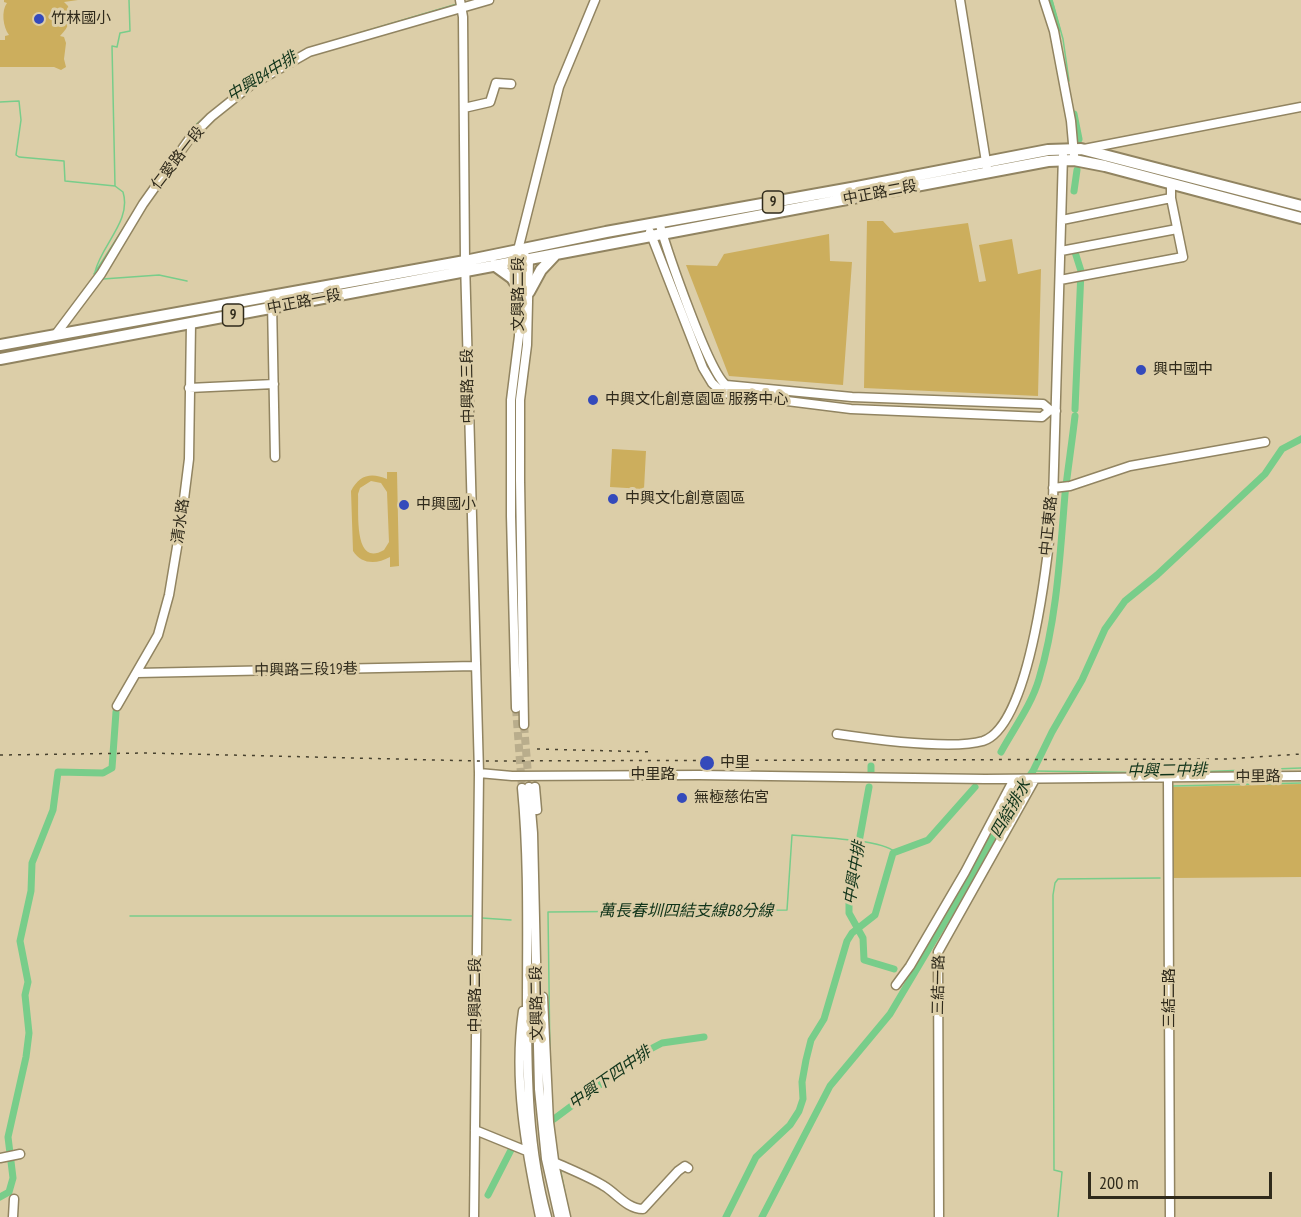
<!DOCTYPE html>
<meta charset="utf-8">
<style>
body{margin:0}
#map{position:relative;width:1301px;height:1217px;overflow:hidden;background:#dccea8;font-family:"PT Sans Narrow",sans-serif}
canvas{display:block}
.scale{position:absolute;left:1088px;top:1172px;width:184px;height:27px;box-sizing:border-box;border:3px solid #2f2a1b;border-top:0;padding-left:8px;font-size:18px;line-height:21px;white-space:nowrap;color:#2f2a1b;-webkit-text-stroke:4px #dccea8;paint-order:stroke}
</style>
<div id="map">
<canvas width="1301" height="1217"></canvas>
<div class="scale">200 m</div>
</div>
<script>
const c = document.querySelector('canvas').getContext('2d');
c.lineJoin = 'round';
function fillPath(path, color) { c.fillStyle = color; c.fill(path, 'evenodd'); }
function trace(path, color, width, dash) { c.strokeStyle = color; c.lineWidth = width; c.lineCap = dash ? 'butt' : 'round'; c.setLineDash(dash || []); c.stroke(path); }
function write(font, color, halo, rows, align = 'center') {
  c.font = font + ' "PT Sans Narrow","Noto Sans TC",sans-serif'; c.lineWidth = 6; c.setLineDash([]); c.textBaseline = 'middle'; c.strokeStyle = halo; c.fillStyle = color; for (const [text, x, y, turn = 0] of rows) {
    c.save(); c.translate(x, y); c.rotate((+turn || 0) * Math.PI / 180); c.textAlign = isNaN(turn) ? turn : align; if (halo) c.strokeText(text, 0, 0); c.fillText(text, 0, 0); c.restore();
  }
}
fillPath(new Path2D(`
 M4,0H78L64,2L68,6C71,19 70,26 60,36L64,37L66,43L64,59L66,67L61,70L54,67H0V40H5V36L9,35C3,27 1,11 7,3L4,2Z
 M867,221H883L894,233L968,223L979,282L986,281L979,245L1012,239L1018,274L1041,269L1038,396L864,388Z
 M829,234L830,261L852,262L843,385L729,376L686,265L717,266L724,254Z
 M612,449L646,451L644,489L610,487Z
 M387,472H397L399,566L390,567V557C377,564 362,565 353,551L351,491C359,475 371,472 387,479ZM371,481L381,483L387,492L389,542L384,550C353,568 359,511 358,494L360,488Z
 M1301,784V877L1172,878V787Z`), '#ccae5d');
trace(new Path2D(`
 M1052,0L1063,39L1069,81H1067
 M329,42L457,4
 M0,102L19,101L21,120L16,155L19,157L64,161L65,181L115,186L123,192C132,221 101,245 95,272
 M216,108L243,86
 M183,141L192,128L206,116
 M115,186L112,46L117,47L120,33L130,31L129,0
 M94,274L137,207
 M103,279L159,275L187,281
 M1033,771L1168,773L1301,768
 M1173,786L1301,783
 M130,916H475
 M482,918L511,920
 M550,1059L548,912L787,910L792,835C813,837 881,839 895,852
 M553,1118L554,1131
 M557,1150L558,1160
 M560,1168L570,1217
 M1058,1217L1062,1172L1054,1170L1053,895L1055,883L1058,879L1160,878`), '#78cd8a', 1.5);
trace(new Path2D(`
 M1049,0L1057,29
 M1074,114L1079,139
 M1074,191L1077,170
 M1075,252L1081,271L1075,409
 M1001,752C1014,728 1031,706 1039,679C1057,619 1060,555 1065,494C1068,468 1072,442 1075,416
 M871,773V766
 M869,787L849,897V913L863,938L864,960L894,969
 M554,1119L641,1054L662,1043L704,1037
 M488,1195L512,1148
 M0,1197L9,1192L13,1178L8,1137L26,1057L29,1033L25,995L28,982L20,941L31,891L32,863L53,810L58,772L103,773L112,768L116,712
 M726,1217L756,1157L790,1125L799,1111L803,1099L802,1082L806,1060L811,1040L824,1019L847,941L852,933L875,915L893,853L928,840L975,787
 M762,1217L830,1086L890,1014L950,913L1018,793L1033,771L1052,732L1082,680L1105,629L1125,601L1157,575L1265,474L1282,449L1301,439`), '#78cd8a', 7);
trace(new Path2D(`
 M516,708L522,788
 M524,725L529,787`), '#b9ad8c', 8, [8, 4]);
const minor = new Path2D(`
 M460,0L463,17L465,261L479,773L474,1217
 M960,0L987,168
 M1044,0L1054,31L1071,121L1074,155
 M464,108L490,102L496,83L511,84
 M1084,149L1301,107
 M1062,220L1171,198
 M659,222C667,250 708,371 726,385L852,397L1043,404L1050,410L1056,411
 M650,232L703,368L712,383L723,393L851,409L1042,417L1050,410
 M1061,251L1177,229
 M1060,280L1183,257L1171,198V184
 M272,302L275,457
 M56,334L101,274L143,204L190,138L211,117L251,85L309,52L489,0
 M189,388L274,384
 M1053,488L1070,486L1130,466L1265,442
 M137,673L475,666
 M117,706L158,635L169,595L181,523L189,459L191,323
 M516,708L511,516V400L519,336L520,261L518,250L559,87L595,0
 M524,725L520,480V400L527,345L529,259L525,256
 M837,734C871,739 952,750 983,741C1032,725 1049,548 1053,501L1063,155
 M479,773L512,776L699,775L985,779L1301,776
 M1168,778L1170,1217
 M529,787L533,833L539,1089L546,1159L559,1217
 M535,787L537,810
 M522,788C529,861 527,934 527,1008C527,1078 528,1149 547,1217
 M896,985L910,966L965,872L1014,779
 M543,997L549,1122L555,1168L566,1217
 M523,1011C513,1079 526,1150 540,1217
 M475,1130L529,1152
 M0,1158L20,1154
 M552,1161C569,1169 588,1176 604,1186C616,1193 627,1209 643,1209L678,1171L685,1166L688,1168
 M13,1217L14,1199
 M939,1217L938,952L1035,779`);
const major = new Path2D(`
 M494,265L512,278L520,290
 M529,292L541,270L556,254
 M0,345L465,261L606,232L857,187L1048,150L1081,149L1301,206
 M0,359L1048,161L1074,160L1105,166L1301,218`);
trace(minor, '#918461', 11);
trace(major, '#918461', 14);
trace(minor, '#fff', 8);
trace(major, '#fff', 10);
trace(new Path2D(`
 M537,749L654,752
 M0,755L147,753L478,761L1227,759L1301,754`), '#47412e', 1.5, [3, 6]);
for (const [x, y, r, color] of [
 [39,19,6,"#344abb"],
 [1141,370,6,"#344abb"],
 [593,400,6,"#344abb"],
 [613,499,6,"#344abb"],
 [404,505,6,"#344abb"],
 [707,763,8,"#344abb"],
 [682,798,6,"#344abb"]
]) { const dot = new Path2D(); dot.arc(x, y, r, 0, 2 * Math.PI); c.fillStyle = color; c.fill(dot); trace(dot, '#dccea8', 2); }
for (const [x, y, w] of [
 [773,202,21],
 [233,315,21]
]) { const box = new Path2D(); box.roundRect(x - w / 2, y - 11, w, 22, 4.5); c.fillStyle = '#dccea8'; c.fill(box); trace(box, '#2f2a1b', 1.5); }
write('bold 14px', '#2f2a1b', null, [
 ["9",773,202],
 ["9",233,315]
]);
write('15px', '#2f2a1b', '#dccea8', [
 ["竹林國小",51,19],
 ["興中國中",1153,370],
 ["中興文化創意園區 服務中心",605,400],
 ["中興文化創意園區",625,499],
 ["中興國小",416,505],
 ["中里",720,763],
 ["無極慈佑宮",694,798]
], 'left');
write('15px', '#2f2a1b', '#dccea8', [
 ["仁愛路一段",178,158,-52],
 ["中正路二段",880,193,-11],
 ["文興路二段",519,294,-90],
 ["中正路一段",304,302,-11],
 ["中興路三段",468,386,-91],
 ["清水路",181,521,-82],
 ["中正東路",1049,526,-84],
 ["中興路三段19巷",306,670,-1],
 ["中里路",653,775],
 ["中里路",1258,777,-1],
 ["三結一路",939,985,-89],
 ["中興路二段",476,995,-90],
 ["三結二路",1170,998,-90],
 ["文興路二段",537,1003,-91]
]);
write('italic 16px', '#10341a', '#dccea8', [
 ["中興B4中排",262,77,-32],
 ["中興二中排",1167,771,-1],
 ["四結排水",1011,809,-60],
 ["中興中排",855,873,-81],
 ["萬長春圳四結支線B8分線",686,911],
 ["中興下四中排",610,1078,-35]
]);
</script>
